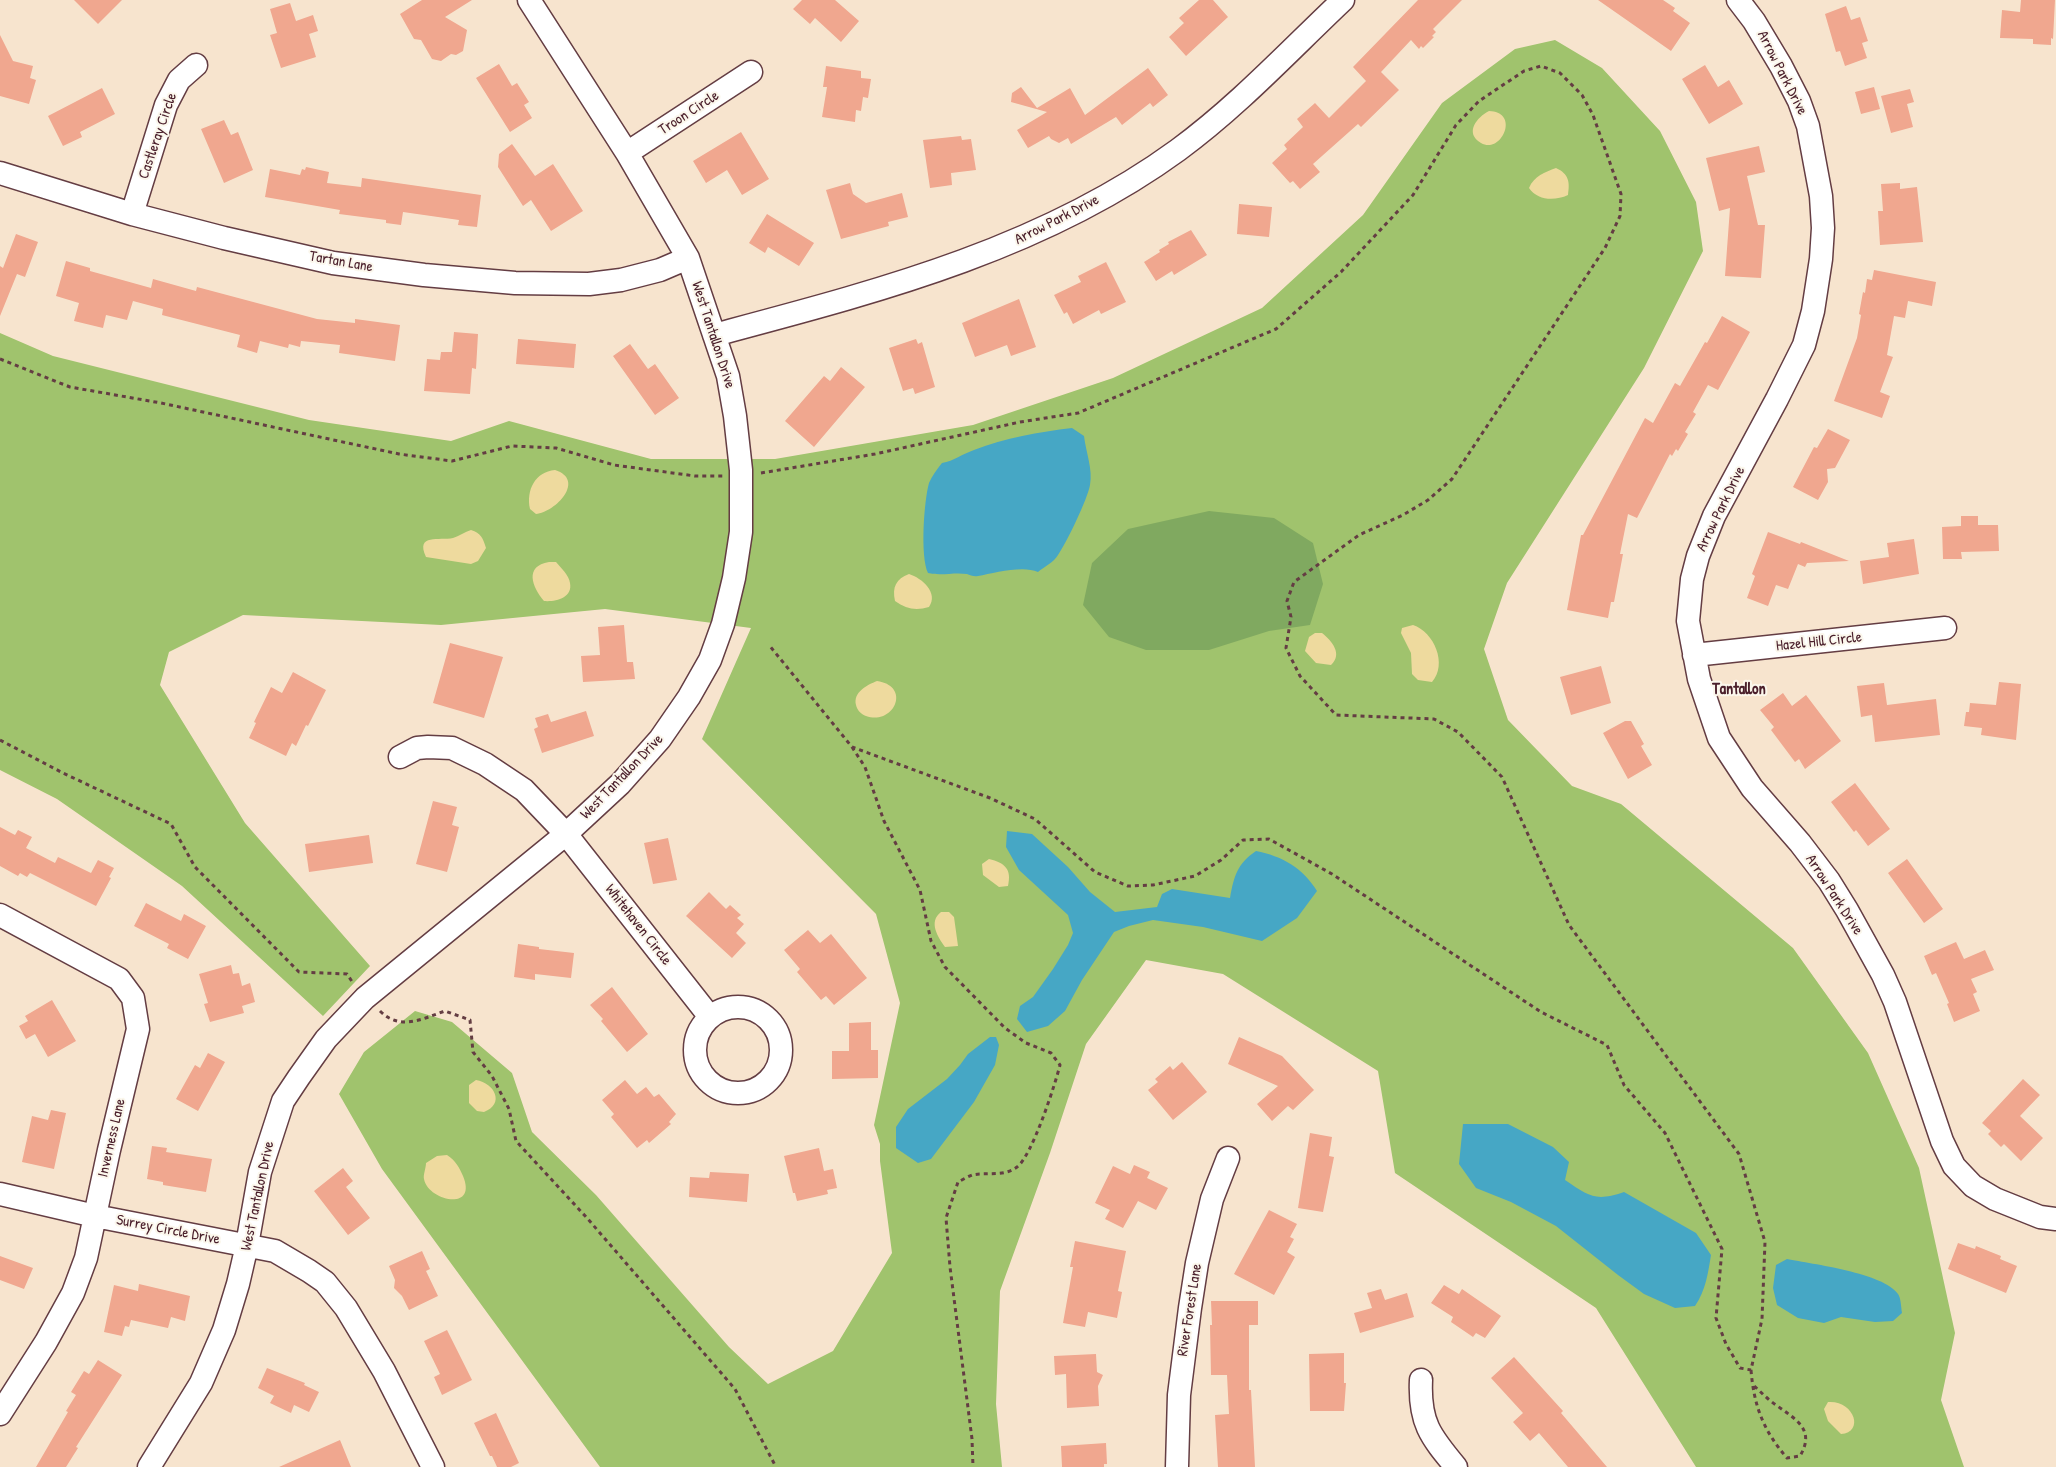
<!DOCTYPE html>
<style>
body{margin:0}
canvas{display:block;background:#f7e4ce}
</style>
<canvas width="2056" height="1467"></canvas>
<script>
const c = document.querySelector('canvas').getContext('2d');
c.lineJoin = 'round';
function fillPath(path, color) { c.fillStyle = color; c.fill(path, 'evenodd'); }
function trace(path, color, width, dash) { c.strokeStyle = color; c.lineWidth = width; c.lineCap = dash ? 'butt' : 'round'; c.setLineDash(dash || []); c.stroke(path); }
function write(font, color, halo, rows, align = 'center') {
  c.font = font + ' "Patrick Hand",sans-serif'; c.lineWidth = 4; c.setLineDash([]); c.textBaseline = 'middle'; c.strokeStyle = halo; c.fillStyle = color; for (const [text, x, y, turn = 0] of rows) {
    c.save(); c.translate(x, y); c.rotate((+turn || 0) * Math.PI / 180); c.textAlign = isNaN(turn) ? turn : align; if (halo) c.strokeText(text, 0, 0); c.fillText(text, 0, 0); c.restore();
  }
}
fillPath(new Path2D(`
 M1555,40L1602,68L1660,131L1696,202L1703,251L1644,368L1507,583L1484,649L1508,720L1572,786L1621,804L1793,948L1868,1053L1919,1168L1955,1333L1941,1400L1964,1467H1696L1596,1308L1395,1173L1378,1071L1223,974L1146,960L1086,1044L1050,1153L1000,1291L996,1404L1002,1467H600L382,1169L339,1094L364,1052L415,1011L452,1022L512,1073L532,1132L596,1195L729,1347L768,1384L833,1351L892,1253L880,1161V1144L874,1125L900,1003L876,914L702,739L751,628L605,609L441,625L243,615L169,652L160,685L245,823L370,966L323,1016L182,886L57,799L0,770V333L53,356L309,420L451,441L509,421L651,459H775L973,425L1113,378L1262,308L1363,215L1442,103L1515,49Z`), '#a0c36d');
fillPath(new Path2D(`
 M1209,511L1274,518L1313,543L1323,584L1310,625L1269,631L1209,650H1146L1109,637L1083,605L1092,563L1128,529Z`), '#80a960');
fillPath(new Path2D(`
 M1489,111C1521,112 1501,155 1481,143C1464,133 1477,117 1489,111Z
 M1556,168C1569,174 1570,182 1568,195C1555,201 1538,201 1529,188C1534,176 1545,172 1556,168Z
 M555,470C586,480 556,512 536,514L530,509C526,490 535,472 555,470Z
 M471,530C481,533 483,538 486,548L478,561L471,564L426,557C415,533 440,541 453,538C459,536 465,532 471,530Z
 M549,562H556C561,568 569,575 570,583C573,598 555,602 544,601C532,587 524,566 549,562Z
 M909,574C922,578 939,593 929,607C916,611 906,609 895,601C892,587 896,579 909,574Z
 M1413,625C1434,632 1448,664 1432,682L1418,680L1412,674L1411,653L1401,633L1402,628Z
 M1315,633H1322C1332,641 1343,654 1331,665L1316,663L1305,651L1309,637Z
 M877,681C912,686 894,726 866,716C861,714 857,710 856,705C853,692 867,685 877,681Z
 M989,859C1005,863 1012,869 1008,886L999,887L983,875L982,864Z
 M941,912H949L954,917L958,946L945,947C938,937 928,922 941,912Z
 M476,1080C495,1083 505,1104 484,1112L477,1111L469,1103V1085Z
 M447,1155C456,1161 459,1167 463,1176C478,1212 428,1201 424,1179C423,1175 426,1168 426,1163L437,1156Z
 M1828,1402C1854,1400 1865,1432 1841,1434L1828,1421L1824,1409Z`), '#eeda9e');
fillPath(new Path2D(`
 M1072,428L1084,436C1086,453 1093,469 1090,485C1088,498 1066,544 1058,555C1054,562 1044,567 1038,572C1023,565 994,573 978,576C974,577 970,575 967,574C954,572 941,576 928,573C920,556 924,501 929,483C932,476 937,469 942,463C954,461 962,454 974,450C1005,438 1039,432 1072,428Z
 M1007,831L1032,834L1068,867L1090,892L1115,912L1157,907L1162,894L1172,889L1230,898C1234,876 1237,864 1256,851C1282,856 1303,868 1317,891L1297,918L1262,941L1203,927L1153,920L1129,926L1114,932L1082,980L1065,1011L1048,1026L1027,1032L1017,1019L1020,1006L1033,997L1053,969L1068,945L1073,933L1068,915L1019,870L1006,847Z
 M990,1037H996L999,1045L995,1065L974,1102L931,1159L918,1163L896,1148V1127L908,1109L947,1079L960,1065L968,1054Z
 M1463,1124H1508L1553,1147L1569,1162L1565,1180C1589,1196 1595,1202 1624,1192L1696,1233L1711,1255C1708,1273 1706,1290 1695,1306L1675,1308L1644,1294L1618,1275L1556,1226L1511,1202L1476,1188L1459,1164Z
 M1787,1259C1812,1264 1884,1273 1898,1294C1901,1298 1901,1307 1902,1313L1893,1321L1875,1322L1841,1317L1824,1323L1798,1318L1777,1305L1773,1288L1776,1265Z`), '#46a7c5');
fillPath(new Path2D(`
 M74,0H122L98,24Z
 M422,0H472L445,17L467,30L463,51L456,55L451,54L441,61L432,59L421,40L414,39L400,14Z
 M802,0H835L859,21L841,42L815,18L810,24L793,9Z
 M1199,0H1213L1228,17L1186,56L1169,37L1184,23L1179,18Z
 M1418,0H1462L1433,29L1436,32L1432,36L1434,37L1423,48L1421,46L1419,49L1411,40L1381,72L1399,90L1361,127L1358,124L1313,164L1320,172L1300,189L1293,181L1290,183L1272,163L1287,149L1284,145L1303,127L1297,119L1315,103L1329,118L1366,81L1353,67Z
 M1598,0H1663L1675,8L1673,11L1690,23L1671,51Z
 M2021,0H2055L2053,39L2051,38V45L2033,44V39L2000,38L2002,10L2020,12Z
 M290,3L296,21L313,15L318,31L309,34L316,57L281,68L270,35L277,33L270,9Z
 M1846,6L1851,20L1860,17L1868,41L1862,43L1867,58L1845,66L1840,51L1836,52L1825,14Z
 M0,35L13,61L33,66L30,78L36,80L29,104L0,96Z
 M499,64L512,86L517,83L529,102L524,105L532,118L510,132L476,78Z
 M1705,65L1718,87L1729,80L1743,104L1709,124L1682,79Z
 M826,66L861,71V78L871,79L868,98L863,97L861,111L856,110L855,122L822,117L827,87H823Z
 M1148,68L1168,95L1153,107L1150,103L1122,125L1116,117L1071,144L1068,138L1059,143L1051,139L1049,136L1028,148L1017,130L1047,112L1011,102L1012,93L1021,87L1037,108L1070,88L1085,115Z
 M1874,87L1880,109L1861,114L1855,92Z
 M102,88L115,114L80,132L82,137L63,146L48,116Z
 M1910,89L1914,102L1907,104L1913,127L1891,133L1881,96Z
 M224,120L231,135L238,132L253,170L224,183L201,129Z
 M741,132L769,179L742,195L727,170L706,183L693,161Z
 M961,136L962,140L971,139L976,170L951,173L952,185L930,188L923,140Z
 M512,144L535,176L553,164L583,211L551,231L531,200L523,206L498,167L499,154Z
 M1759,146L1765,172L1747,176L1758,225H1765L1761,278L1725,276L1730,208L1719,211L1706,158Z
 M306,167L329,172L327,183L361,187L362,178L481,195L477,227L458,225L459,220L403,212L401,225L386,223V220L339,214L340,210L265,197L270,169L300,175L302,169L305,170Z
 M850,183L853,194L866,203L902,193L908,217L888,222L889,226L841,239L826,190Z
 M1900,183V189L1917,187L1923,242L1880,245L1878,211H1883L1881,184Z
 M1239,204L1272,207L1269,237L1237,234Z
 M767,214L814,243L799,266L768,247L765,253L749,243Z
 M1191,230L1207,255L1174,275L1172,271L1156,281L1144,262L1160,252L1159,250L1169,244L1168,242Z
 M16,234L38,242L25,277L17,274L0,316V266L3,268Z
 M66,261L90,268V271L151,288L153,279L196,291L197,287L317,319L355,323V319L400,325L395,361L339,353L340,345L301,341L300,347L289,344L288,348L260,341L257,353L237,347L240,335L162,315L163,309L133,301L127,320L106,315L103,328L74,321L79,303L56,296Z
 M1106,262L1126,302L1101,314L1099,310L1073,324L1067,312L1064,314L1054,295L1081,282L1078,276Z
 M1874,270L1936,282L1932,306L1908,301L1905,318L1894,316L1887,355L1893,357L1880,392L1890,396L1882,418L1834,401L1857,338L1861,315L1859,314L1863,292L1865,293L1867,279L1872,280Z
 M1019,299L1036,347L1011,356L1007,345L975,357L962,323Z
 M1722,316L1750,332L1718,390L1708,385L1693,412L1696,414L1685,432L1688,434L1678,451L1676,449L1672,456L1670,454L1637,518L1628,514L1620,554H1623L1614,602H1611L1608,618L1567,610L1581,535H1583L1645,418L1653,423L1675,383L1680,386L1705,342L1707,343Z
 M454,332L478,334L476,369L472,368L470,394L424,391L427,359L440,360L441,352H452Z
 M518,339L576,344L574,368L516,364Z
 M916,339L918,344L922,342L935,387L915,394L913,388L903,391L889,348Z
 M630,344L648,369L655,364L679,398L655,415L613,356Z
 M841,367L865,387L814,447L785,421L824,376L830,381Z
 M1828,429L1850,440L1835,468L1827,469L1828,482L1818,500L1793,487L1814,447L1817,448Z
 M1961,516H1978V525H1998L1999,551L1961,552L1962,559H1943L1942,527L1961,526Z
 M1768,532L1800,544L1801,542L1849,561L1807,563L1805,567L1798,564L1788,589L1776,585L1768,606L1747,598L1755,576L1752,574Z
 M1914,539L1919,574L1863,584L1860,561L1889,557L1887,543Z
 M624,625L627,662H633L635,679L583,682L581,656L600,655L598,627Z
 M450,643L503,657L484,718L433,703Z
 M1601,666L1611,703L1571,715L1560,677Z
 M293,672L326,690L308,726L306,725L296,746L292,743L286,756L249,738L256,723L254,722L271,687L282,693Z
 M1999,682L2021,684L2016,740L1981,735L1982,728L1964,726L1966,712H1969L1970,703L1996,705Z
 M1884,683L1887,705L1936,699L1940,735L1875,742L1872,715L1861,717L1857,686Z
 M1783,693L1792,706L1806,695L1841,741L1805,769L1799,759L1795,762L1771,730L1774,727L1760,710Z
 M586,711L594,736L542,753L534,729L538,727L535,718L548,714L551,722Z
 M1625,721H1631L1644,744L1641,746L1652,765L1628,779L1603,733Z
 M1855,783L1890,829L1868,846L1856,830L1854,832L1831,802Z
 M433,801L457,807L452,825L459,827L447,872L416,864Z
 M0,827L15,835L18,830L32,837L26,848L55,863L58,857L91,873L98,860L114,868L109,877L111,878L96,906L30,873L27,877L20,873L18,876L0,866Z
 M369,835L373,863L309,872L305,844Z
 M668,838L677,880L653,884L644,843Z
 M1907,859L1943,909L1924,923L1888,873Z
 M709,892L726,909L730,905L741,915L737,918L744,924L736,933L746,943L732,958L686,916Z
 M146,903L181,921L184,914L206,926L188,959L167,948L169,944L134,926Z
 M808,930L820,943L831,934L867,978L834,1005L826,996L821,1000L797,972L800,969L784,950Z
 M1956,942L1964,959L1985,950L1994,970L1971,979L1977,992L1973,994L1980,1011L1954,1022L1947,1004L1949,1003L1936,973L1932,975L1924,956Z
 M518,944L539,947V949L574,953L571,978L535,974V980L514,977Z
 M231,965L233,974L239,973L242,986L250,983L255,1002L242,1006L244,1013L210,1022L204,1004L208,1003L199,974Z
 M612,987L648,1034L627,1052L601,1021L603,1019L590,1005Z
 M52,1000L76,1041L48,1057L35,1034L26,1039L19,1026L28,1021L25,1016Z
 M871,1022V1050H878V1078L832,1079V1051H849V1023Z
 M1239,1037L1282,1056L1314,1090L1293,1110L1288,1106L1272,1121L1257,1104L1278,1086L1228,1064Z
 M208,1053L225,1062L198,1111L176,1099L195,1065L200,1068Z
 M1182,1062L1207,1092L1173,1120L1148,1090L1158,1082L1155,1079L1170,1066L1173,1070Z
 M2023,1079L2040,1095L2020,1116L2043,1138L2021,1161L2004,1144L2001,1147L1988,1134L1991,1131L1982,1123Z
 M625,1080L637,1094L646,1087L654,1097L659,1094L676,1114L669,1122L671,1124L649,1143L647,1140L637,1148L611,1117L614,1114L602,1100Z
 M51,1110L66,1113L54,1169L22,1162L32,1116L48,1120Z
 M1310,1133L1332,1137L1329,1156L1334,1157L1323,1212L1298,1208Z
 M152,1146L167,1148L166,1152L212,1159L206,1192L163,1185V1182L147,1179Z
 M819,1148L824,1171L833,1169L837,1188L827,1190L828,1194L797,1201L795,1193H793L784,1156Z
 M1134,1165L1150,1172L1147,1178L1168,1188L1156,1210L1138,1201L1123,1228L1105,1219L1110,1210L1095,1203L1113,1166L1130,1174Z
 M343,1168L353,1181L346,1187L370,1218L348,1235L314,1191Z
 M710,1172L749,1174L747,1202L689,1197L690,1177L709,1178Z
 M1269,1210L1297,1224L1290,1237L1294,1239L1287,1252L1295,1257L1274,1295L1234,1274Z
 M1075,1241L1126,1251L1118,1291L1122,1292L1117,1318L1088,1312L1085,1327L1063,1323L1073,1267H1070Z
 M1958,1243L1975,1249L1976,1246L2001,1256L2000,1259L2017,1266L2006,1293L1948,1269Z
 M422,1251L430,1269L426,1271L438,1296L409,1310L402,1296L394,1288L395,1280L389,1266Z
 M0,1256L33,1268L24,1289L0,1280Z
 M139,1284L190,1296L185,1321L171,1317L168,1328L131,1320L129,1327L125,1326L122,1336L104,1332L114,1285L138,1291Z
 M1444,1285L1459,1294L1462,1289L1501,1316L1485,1338L1476,1333L1473,1337L1451,1322L1453,1317L1431,1303Z
 M1381,1289L1385,1300L1407,1293L1414,1317L1360,1333L1354,1313L1372,1308L1367,1293Z
 M1211,1301H1258V1325H1249V1390H1251L1255,1467H1218L1215,1415L1229,1414L1227,1375H1211L1210,1325H1212Z
 M447,1330L472,1380L442,1395L434,1377L440,1374L424,1341Z
 M1344,1353V1383H1346L1344,1411H1310L1309,1354Z
 M1096,1354L1097,1372L1103,1375L1098,1386L1099,1406L1067,1408L1066,1374L1055,1375L1054,1356Z
 M1514,1357L1563,1411L1561,1413L1607,1467H1568L1539,1433L1530,1441L1513,1422L1523,1413L1491,1378Z
 M98,1360L122,1375L76,1447L78,1448L66,1467H36L68,1412L66,1411L76,1395L71,1392L84,1371L89,1374Z
 M267,1368L305,1383L304,1385L319,1392L309,1412L294,1405L291,1413L270,1403L274,1396L258,1388Z
 M496,1413L519,1463L511,1467H497L492,1456H490L474,1423Z
 M340,1440L351,1467H279Z
 M1106,1443L1107,1464H1104V1467H1062L1061,1446Z`), '#f0a78f');
const minor = new Path2D(`
 M1738,0L1754,21L1781,66L1799,101L1808,126L1821,196L1823,228L1821,259L1813,311L1804,345L1777,399L1714,516L1698,556L1692,579L1688,621L1699,679L1719,738L1752,788L1800,843L1829,881L1847,910L1883,975L1895,1002L1942,1141L1954,1166L1973,1186L1995,1199L2040,1217L2056,1219
 M627,153L751,72
 M0,173L132,214L224,238L333,263L424,275L515,283L589,284L621,280L660,270L688,258
 M132,214L166,105L179,80L196,65
 M714,335C875,292 1041,250 1178,150C1238,106 1289,51 1343,0
 M1694,655L1945,628
 M400,757L417,748L428,747L452,748L485,764L524,790L566,834L710,1017
 M0,915L119,979L133,998L138,1029L109,1150L86,1258L73,1293L46,1342L0,1414
 M695 1050a43 43 0 1 1 86 0a43 43 0 1 1-86 0Z
 M0,1194L95,1216L275,1251L309,1271L325,1282L346,1308L384,1371L433,1467
 M1421,1380C1419,1422 1430,1436 1456,1467
 M149,1467L201,1383L224,1330L238,1284L247,1245L260,1172L283,1101L299,1077L326,1039L365,998L566,834L620,784L660,739L689,697L710,660L723,624L734,578L741,532V470L735,416L728,376L688,258L627,153L529,0
 M1177,1467L1179,1395L1190,1308L1197,1263L1212,1199L1228,1158`);
trace(minor, '#643d43', 25);
trace(new Path2D(`
 M0,359L70,387L161,403L399,454L452,461L512,446L556,448L614,465L695,476H723
 M761,473L875,454L1020,422L1078,413L1276,329L1341,272L1413,195L1456,125L1479,101L1524,71L1541,66L1560,73L1582,95L1593,115L1621,194L1620,216L1605,248L1452,479L1428,500L1403,515L1359,535L1294,582L1287,601L1291,617L1286,648L1300,676L1336,715L1434,719L1458,732L1502,777L1569,925L1739,1154L1765,1242L1762,1319L1751,1370L1740,1368L1726,1344L1716,1318L1722,1249L1665,1133L1624,1085L1607,1045L1541,1012L1332,874L1269,839L1243,840L1221,860L1195,876L1153,885L1128,886L1095,872L1035,819L990,798L852,747L769,645
 M0,740L63,773L171,824L195,867L299,972L347,974L353,983
 M852,747L865,767L884,821L920,890L931,941L945,967L1005,1028L1026,1043L1051,1053L1060,1065C1055,1085 1032,1156 1017,1167C1004,1177 986,1172 972,1175C967,1177 962,1180 958,1182L946,1218L950,1267L972,1439L973,1467
 M380,1011C400,1031 422,1019 445,1011L470,1020L473,1052L492,1076L509,1109L516,1141L587,1218L735,1389L776,1467
 M1751,1370C1754,1406 1763,1430 1787,1458L1800,1456C1816,1429 1795,1419 1776,1405C1767,1399 1760,1391 1752,1384`), '#643d43', 3, [4, 4]);
trace(minor, '#fff', 22);
write('15px', '#4a1f2b', '#fbf7ec', [
 ["Arrow Park Drive",1782,73,63],
 ["Troon Circle",689,113,-33],
 ["Castleray Circle",158,136,-71],
 ["Arrow Park Drive",1057,220,-27],
 ["Tartan Lane",341,262,10],
 ["West Tantallon Drive",713,335,72],
 ["Arrow Park Drive",1721,509,-64],
 ["Hazel Hill Circle",1819,642,-6],
 ["West Tantallon Drive",622,777,-46],
 ["Arrow Park Drive",1834,895,57],
 ["Whitehaven Circle",638,925,52],
 ["Inverness Lane",112,1138,-77],
 ["West Tantallon Drive",258,1196,-78],
 ["Surrey Circle Drive",168,1230,11],
 ["River Forest Lane",1190,1310,-81]
]);
write('bold 16px', '#4a1f2b', '#fbf7ec', [
 ["Tantallon",1739,690]
]);
</script>
